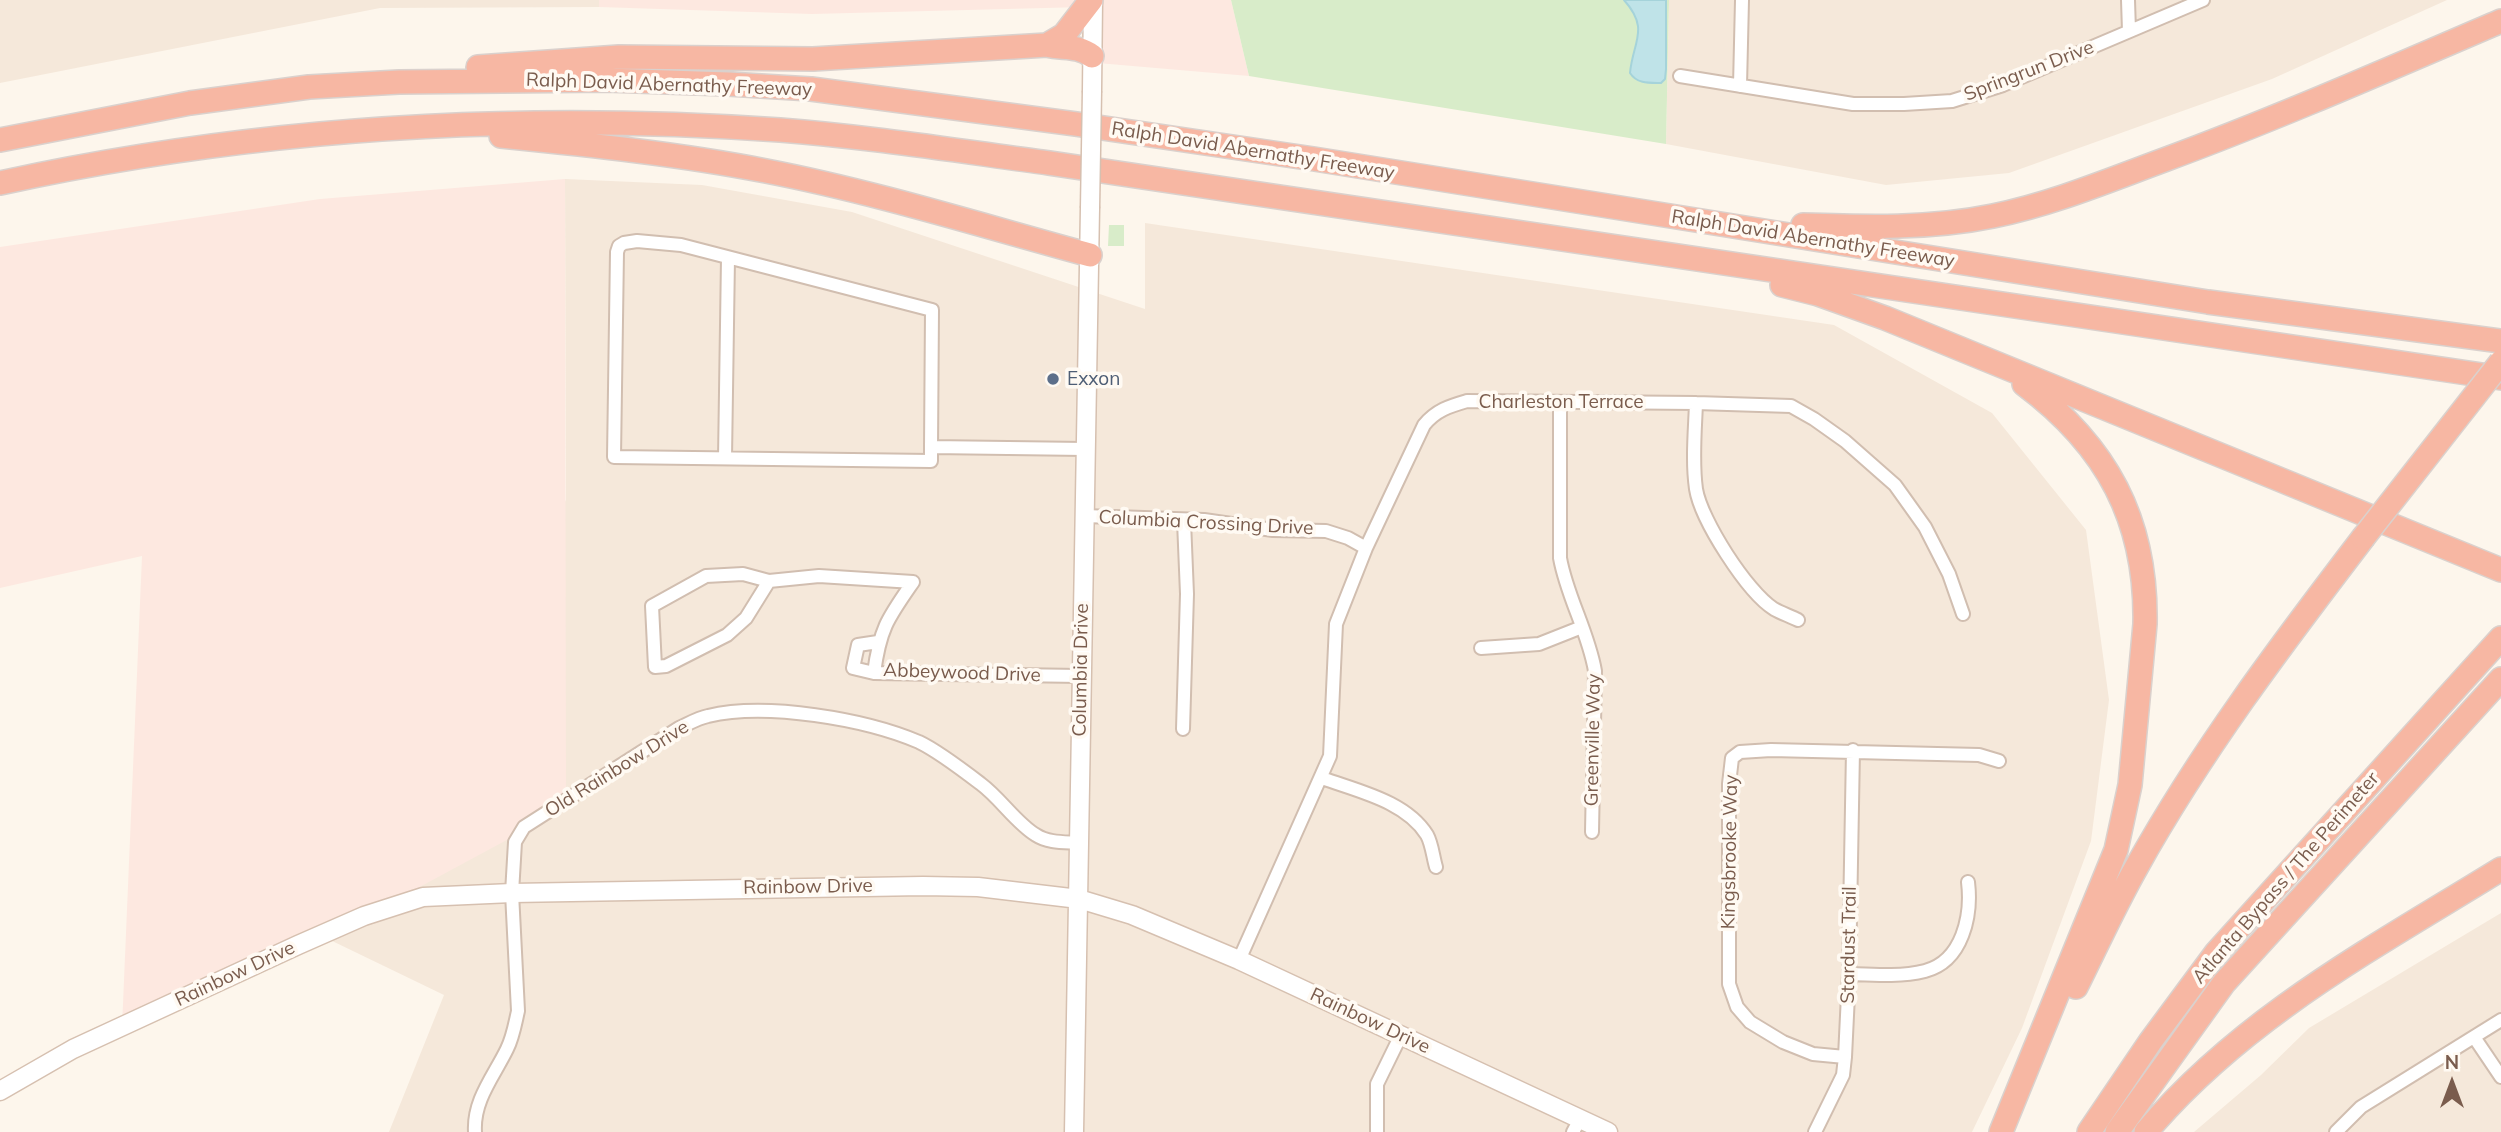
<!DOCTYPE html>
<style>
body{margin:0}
#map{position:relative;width:2501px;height:1132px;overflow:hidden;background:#fdf6ec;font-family:Mulish,sans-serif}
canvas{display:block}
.north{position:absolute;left:2417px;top:1048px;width:70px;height:70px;-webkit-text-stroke:5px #fffaf3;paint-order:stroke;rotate:0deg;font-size:19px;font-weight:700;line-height:28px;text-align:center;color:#7a5c4d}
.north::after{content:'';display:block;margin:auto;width:24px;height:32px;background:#7a5c4d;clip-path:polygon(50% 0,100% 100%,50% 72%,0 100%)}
</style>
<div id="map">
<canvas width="2501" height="1132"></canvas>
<div class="north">N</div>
</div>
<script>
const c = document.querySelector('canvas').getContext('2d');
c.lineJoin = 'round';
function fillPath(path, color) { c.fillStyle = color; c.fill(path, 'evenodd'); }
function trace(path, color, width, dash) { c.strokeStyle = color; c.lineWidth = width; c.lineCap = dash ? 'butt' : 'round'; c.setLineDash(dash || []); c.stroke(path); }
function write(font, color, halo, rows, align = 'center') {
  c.font = font + ' Mulish,sans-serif'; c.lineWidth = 7; c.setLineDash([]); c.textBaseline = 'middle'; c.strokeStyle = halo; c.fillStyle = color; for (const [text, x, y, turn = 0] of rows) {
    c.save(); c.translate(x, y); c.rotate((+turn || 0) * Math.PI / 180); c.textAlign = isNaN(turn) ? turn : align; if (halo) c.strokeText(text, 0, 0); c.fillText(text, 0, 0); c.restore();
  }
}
fillPath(new Path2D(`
 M0,0H599V7L380,8L0,83Z
 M1669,0H2447L2272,79L2009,173L1886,185L1666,144Z
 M565,179L702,185L852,212L1145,309V223L1834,325L1992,413L2086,530L2109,700L2091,841L2022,1028L1972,1132H389L444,995L326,938L566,500Z
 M2501,913V1132H2194L2261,1075L2309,1028Z`), '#f5e8da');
fillPath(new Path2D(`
 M599,0H1231L1249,76L1086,62L1084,7L812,14L599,7Z
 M565,179L566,808L327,937L122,1027L142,556L0,588V247L320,199Z`), '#fde8e0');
fillPath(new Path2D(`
 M1231,0H1669L1666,144L1249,76Z
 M1109,225H1124V246H1108Z`), '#d8ecc9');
const water = new Path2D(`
 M1624,0H1666V69L1665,79L1661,83C1649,83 1637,84 1630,73C1633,41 1650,29 1624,0Z`);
fillPath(water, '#bfe3e8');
trace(water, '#a5d3da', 2);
const street = new Path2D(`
 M2128,0L2129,31
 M1680,76L1853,104H1904L1952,101L2003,85L2203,0
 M1740,86L1742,0
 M1560,402V558C1567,597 1588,631 1595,671L1592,832
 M1696,403C1695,431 1692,461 1696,489C1701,520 1747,592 1774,609C1781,613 1790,616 1798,620
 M931,447V461L614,457L617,252L619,246L624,243L637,241L681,245L932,310L931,447L1085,449
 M725,458L728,258
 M1084,516L1204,520L1273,530L1326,531L1348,538L1366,548
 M769,581L746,618L727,635L666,666L655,667L652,606L706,576L743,574L769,581L819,576L913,582C888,618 880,628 874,673L1081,676
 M1481,648L1539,644L1582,627
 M874,673L853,668L858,645L878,642
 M1183,729L1187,594L1184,521
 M1322,778C1357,791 1406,801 1427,835C1432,844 1433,857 1436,867
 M1239,960L1330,756L1336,624L1366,548L1424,425C1436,410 1450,406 1467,401L1696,403L1791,406L1814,419L1845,441L1895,485L1925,527L1949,574L1963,614
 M1849,974C1874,975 1901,977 1925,971C1963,961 1972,915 1968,882
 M2474,1037L2501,1077
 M1845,1057L1813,1054L1783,1042L1750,1022L1737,1007L1729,984V784L1732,758L1740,752L1771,750L1979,755L1999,761
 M475,1132C473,1100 494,1076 507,1049C513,1037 515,1024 518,1011L512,893L515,842L524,827L679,728C688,724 698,718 708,716C766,702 865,719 919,742C938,751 964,771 981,784C1000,798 1017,824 1036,835C1048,843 1065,842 1078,843
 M1377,1132V1084L1401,1035
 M1573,1132L1580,1119
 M1815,1132L1843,1075L1845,1057L1849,974L1853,750
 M2336,1132L2361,1107L2501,1020`);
const secondary = new Path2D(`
 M1092,91L1093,0
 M0,1091L73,1049L298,945L364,916L423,897L512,893L923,886L978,887L1079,899L1132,915L1239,960L1608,1132
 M1074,1132L1090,208`);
const highway = new Path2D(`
 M1047,45C1064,49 1077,45 1092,56
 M478,67L619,57L813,59L1047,45L1064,35L1091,0
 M501,136C590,145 679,154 766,171C875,192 983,226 1090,255
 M0,140L190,103L309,87L399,82L606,80L728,84L811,89L1076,124L1314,159L2208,302L2501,341
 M0,183C256,127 519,112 780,130C870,137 959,151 1049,163L2501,378
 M1803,225C1866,227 1930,229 1993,216C2052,204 2107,181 2164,160C2278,118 2389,69 2501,21
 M1782,285L1818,294L1885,318L2501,570
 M2076,987C2096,947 2114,907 2136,868C2201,751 2282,644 2363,538
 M2001,1132L2116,850L2130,785L2145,624C2147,520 2107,446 2024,384
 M2089,1132L2150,1042L2216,953L2501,638
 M2117,1132L2224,983L2501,679
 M2146,1132C2243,1017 2375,947 2501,869`);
trace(street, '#d1beb0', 16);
trace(secondary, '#d6c0b0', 21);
trace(highway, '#dad1cd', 26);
trace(street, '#fff', 12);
trace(secondary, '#fff', 18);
trace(highway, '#f7b7a3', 23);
const secondaryBridge = new Path2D(`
 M1090,208L1092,91`);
const highwayBridge = new Path2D(`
 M2363,538L2501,362`);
trace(secondaryBridge, '#d6c0b0', 21, []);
trace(highwayBridge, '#dad1cd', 26, []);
trace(secondaryBridge, '#fff', 18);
trace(highwayBridge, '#f7b7a3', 23);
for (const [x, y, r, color] of [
 [1053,379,7,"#5c6f8a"]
]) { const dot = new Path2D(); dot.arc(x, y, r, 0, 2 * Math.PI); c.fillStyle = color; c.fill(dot); trace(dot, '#fffaf3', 2.5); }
write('19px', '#7a5c4d', '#fffaf3', [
 ["Springrun Drive",2029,71,-21],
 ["Ralph David Abernathy Freeway",669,85,2],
 ["Ralph David Abernathy Freeway",1253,151,9],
 ["Ralph David Abernathy Freeway",1813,239,9],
 ["Charleston Terrace",1561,402],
 ["Columbia Crossing Drive",1206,523,3],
 ["Columbia Drive",1081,670,-89],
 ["Abbeywood Drive",962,673,2],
 ["Greenville Way",1593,740,-89],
 ["Old Rainbow Drive",617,769,-32],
 ["Kingsbrooke Way",1730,852,-89],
 ["Atlanta Bypass / The Perimeter",2286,878,-49],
 ["Rainbow Drive",808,887,-1],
 ["Stardust Trail",1849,945,-89],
 ["Rainbow Drive",235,974,-25],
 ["Rainbow Drive",1370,1021,25]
]);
write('19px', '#4e5e75', '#fffaf3', [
 ["Exxon",1067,379]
], 'left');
</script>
